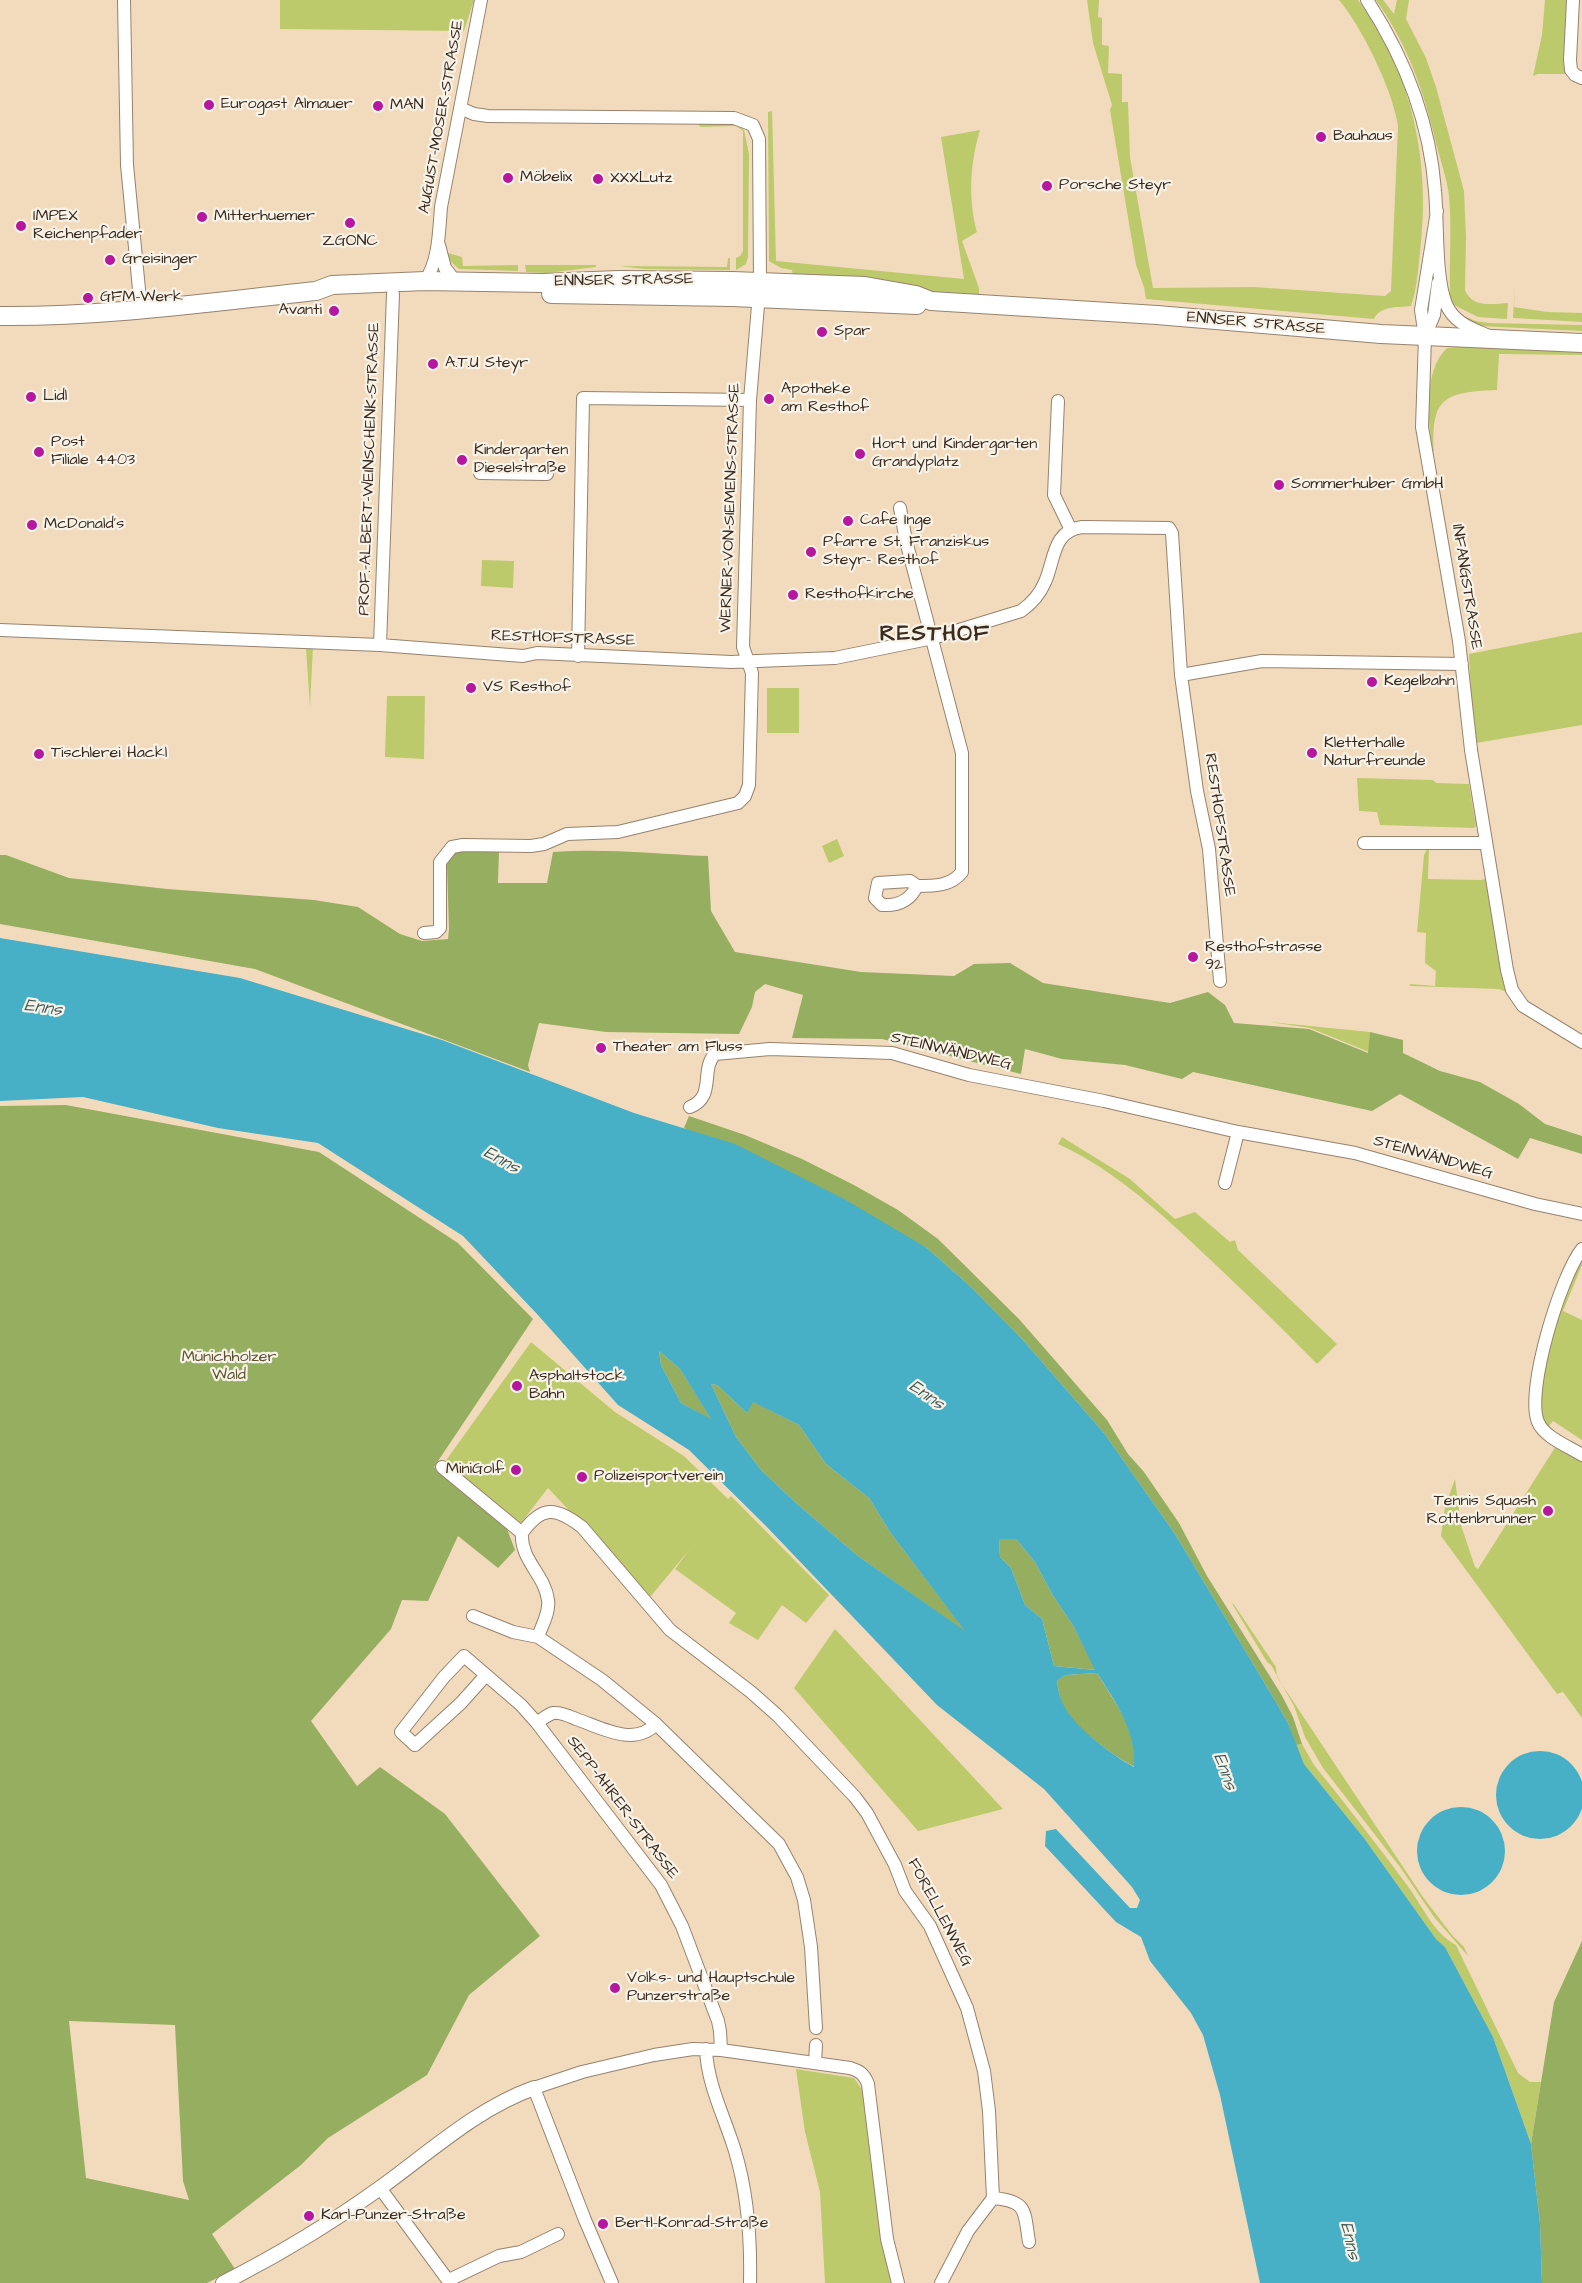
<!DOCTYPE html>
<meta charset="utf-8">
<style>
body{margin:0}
canvas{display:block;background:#f2dbbc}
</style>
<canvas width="1582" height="2283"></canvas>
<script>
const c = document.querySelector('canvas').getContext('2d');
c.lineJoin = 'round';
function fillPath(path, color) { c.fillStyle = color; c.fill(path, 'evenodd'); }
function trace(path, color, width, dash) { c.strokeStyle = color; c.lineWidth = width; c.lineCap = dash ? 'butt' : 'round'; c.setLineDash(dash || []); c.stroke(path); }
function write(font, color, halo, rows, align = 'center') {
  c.font = font + ' "Architects Daughter",sans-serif'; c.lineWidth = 4.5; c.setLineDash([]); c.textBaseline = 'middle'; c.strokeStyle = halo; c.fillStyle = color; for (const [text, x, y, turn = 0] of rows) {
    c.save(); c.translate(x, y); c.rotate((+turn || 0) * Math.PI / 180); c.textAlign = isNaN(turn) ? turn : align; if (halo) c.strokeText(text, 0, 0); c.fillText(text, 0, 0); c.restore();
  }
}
fillPath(new Path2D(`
 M280,0H474L464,31L280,29Z
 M1087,0H1099L1098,17L1102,18V45L1109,46L1108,73L1122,74V102H1128L1130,157L1153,288L1254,287L1385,296L1391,291L1398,126C1393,91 1362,27 1339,0H1358C1413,72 1431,164 1420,252C1418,271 1417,289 1411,306C1397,308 1381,305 1374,319L1146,299L1144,287L1136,265L1110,110L1112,105L1093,43Z
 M1376,0H1383L1394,14L1397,0H1409L1406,19L1426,58L1436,87L1464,191L1466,237L1465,290C1472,308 1492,304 1508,303L1507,319L1478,317L1452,304L1450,296C1449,263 1452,229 1449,196C1447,179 1441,162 1437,147C1424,92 1409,47 1376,0Z
 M1545,0H1569L1565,74H1538L1533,76L1542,35Z
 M772,111L776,261L964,279L941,137L980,130C970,163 968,199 977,232L962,241L979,288V295L923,292L793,277L792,270L781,268L769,261L768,112Z
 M727,123L735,124L744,130L749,154L748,257L746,264L736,270V258L740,256L743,251V131L736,126L700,127L699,124Z
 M448,253L462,257L463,266L518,265V271L459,269L449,260Z
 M728,258H730V270L644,269L620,266L727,267Z
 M525,265H596V267L547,273L526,272Z
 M1515,281L1514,307L1547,312L1582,313V322L1513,318Z
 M1459,314L1476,321L1489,323L1582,325V331L1480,326L1466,321Z
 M1458,347L1582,352V355L1499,354L1497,390C1441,392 1431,399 1434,456C1428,425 1422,371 1447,348Z
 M482,560L514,561L513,588L481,586Z
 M1582,632V725L1476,743L1472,713L1469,654Z
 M177,641L313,646L310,707L306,649Z
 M767,688H799V733H767Z
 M387,696H425L424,759L385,757Z
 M1357,778L1433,780L1436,783L1469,784L1476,826L1474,828L1380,825L1377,812L1359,811Z
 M837,839L844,856L829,863L822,846Z
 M1429,845L1428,879L1481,880L1489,878L1519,1008L1506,992L1499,989L1410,986V984L1435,986L1436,971L1425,963L1426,933L1417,932L1424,855Z
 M1270,1022L1370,1032L1369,1052L1310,1028Z
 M1062,1137L1130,1179L1175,1219L1195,1212L1230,1242L1235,1240L1238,1250L1337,1344L1317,1364C1274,1320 1230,1278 1185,1236C1146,1200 1106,1166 1058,1144Z
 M1582,1253V1265L1563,1311L1582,1320V1440L1553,1421L1548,1427L1540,1419V1390L1556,1312Z
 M531,1342L615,1412L684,1456L728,1499L731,1496L829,1595L806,1623L782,1605L758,1640L729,1623L736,1613L675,1569L690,1549L650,1597L548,1488L521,1523L442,1466Z
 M1556,1446L1582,1461V1718L1563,1692L1557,1694L1441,1536L1445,1507L1455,1479L1461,1525L1475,1567L1478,1569Z
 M1231,1602L1235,1606L1276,1667L1277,1677L1423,1897L1452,1935L1464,1947L1468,1956L1434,1917L1400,1867L1323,1768L1305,1737L1294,1706L1271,1665L1267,1662Z
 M835,1629L1003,1809L918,1831L794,1688Z
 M1302,1744L1314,1765C1346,1804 1377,1845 1407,1885C1422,1905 1433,1933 1456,1945L1518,2073L1530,2082H1541L1531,2144L1493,2037L1445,1947L1436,1939L1364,1838L1304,1764L1296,1745Z
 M796,2069L854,2078L863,2091L880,2236L891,2283H825L820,2192L805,2132Z`), '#bdca6c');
fillPath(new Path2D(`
 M459,850H499L498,883H547L553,852C604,848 656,854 708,856L711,911L735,952L861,972L954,976L974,964L1010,963L1043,983L1170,1003L1208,992L1225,1005L1234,1023L1309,1029L1368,1053L1370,1032L1403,1040V1053L1440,1071L1480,1082L1519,1104L1545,1124L1582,1136V1154L1530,1138L1518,1159L1400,1094L1372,1111L1193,1072L1182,1079L1125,1065L1062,1059L1025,1049L1021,1074L882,1039L792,1038L803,995L765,984L755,992L752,1007L739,1034L606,1032L539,1023L528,1065L530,1072L255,969L0,924V855H6L69,878L167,889L314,900L358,907L400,934L422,941L448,939L449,929L447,865L451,855Z
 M66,1105L319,1152L458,1243L533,1319L434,1467L507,1529L515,1550L498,1568L458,1536L428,1601L402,1600L391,1629L311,1721L357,1786L380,1767L445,1814L540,1936L469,1995L427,2075L328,2138L301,2165L212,2234L235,2269L207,2283H0V1106ZM69,2021L175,2025L183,2181L189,2200L86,2178Z
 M689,1116L745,1135L802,1159L854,1185L898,1210L938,1239L1019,1319L1107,1420L1128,1454L1144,1472L1179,1523L1207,1576L1281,1694L1293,1717L1302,1744L1296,1745L1288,1723L1273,1697L1175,1534L1104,1433L1022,1339L971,1287L927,1248L684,1128Z
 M659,1351L680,1369L712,1420L681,1403L661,1365Z
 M711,1384L717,1385L747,1413L752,1401L799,1425L826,1464L869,1498L890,1532L967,1633L858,1556L796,1503L761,1470L736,1437Z
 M999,1539H1016L1035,1562L1052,1594L1074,1627L1096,1670L1054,1666L1042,1619L1025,1605L1011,1568L1000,1557Z
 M1097,1673C1118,1708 1134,1724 1135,1767C1112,1755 1069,1725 1061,1700C1059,1694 1058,1687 1057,1681L1065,1675Z
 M1582,1941V2283H1542L1540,2224L1531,2144L1554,2002Z`), '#96ae60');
fillPath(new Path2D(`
 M0,938L240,978L442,1040L634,1113L735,1144L844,1199L927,1248L971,1287L1022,1339L1104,1433L1175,1534L1273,1697L1288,1723L1304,1764L1364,1838L1436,1939L1445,1947L1493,2037L1531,2144L1540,2224L1542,2283H1260L1220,2095L1203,2035L1191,2013L1150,1961L1141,1937L1116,1922L1045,1846L1046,1831L1056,1829L1130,1908H1137L1140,1900L1132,1887L1044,1789L937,1705L766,1526L689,1450L618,1405L537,1314L463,1236L318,1143L218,1128L83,1097L0,1101ZM659,1351L680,1369L711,1419L681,1403L661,1365ZM711,1384L717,1385L747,1413L753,1402L799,1425L826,1464L869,1498L890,1532L965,1631L858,1556L796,1503L761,1470L736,1437ZM999,1539H1016L1035,1562L1052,1594L1074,1627L1095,1670L1054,1666L1042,1619L1025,1605L1011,1568L1000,1557ZM1097,1673C1116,1703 1136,1730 1134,1767C1112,1755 1069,1724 1061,1699C1059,1694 1058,1687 1057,1681L1065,1675Z
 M1496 1795a44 44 0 1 1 88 0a44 44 0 1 1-88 0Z
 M1417 1851a44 44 0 1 1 88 0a44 44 0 1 1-88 0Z`), '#47afc6');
const minor = new Path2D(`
 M124,0L127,165L141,310
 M1367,0C1404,57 1430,123 1435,191C1438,222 1435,277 1446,304C1454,323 1471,328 1489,336
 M1573,0L1570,60L1571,70L1575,75L1582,78
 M1437,211L1421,310L1425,337L1422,427L1459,641L1471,750L1507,970L1512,990L1523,1006L1582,1042
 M439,245L445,268L455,281
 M425,281C439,261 439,231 441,207L481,0
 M1425,336L1434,315L1438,283
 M1058,401L1054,495L1071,530
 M480,473L547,474
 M900,508L906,541L962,753V872C951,886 935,886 917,886L910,881L878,883L875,898L882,905C898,906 910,901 917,886
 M0,630L380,645L523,656L537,653L731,662L835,658L933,638L1021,611C1031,604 1040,594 1045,582C1055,560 1052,531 1082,527L1169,528L1172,533L1181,675L1197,791L1209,849L1220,981
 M380,645L393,294
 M578,656L583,398L750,400
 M1181,675L1262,661L1462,664
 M1364,843H1486
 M424,933L436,932L440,928V862L452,847L463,845L531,846L544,844L567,834L618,832L738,803L745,796L749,785L752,673L743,647L750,400L760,282L759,139L753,125L734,118L488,116L474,114L460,108
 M690,1107C716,1097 700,1069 715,1054L770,1049L892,1053L969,1075L1104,1101L1238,1132L1355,1153L1535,1204L1582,1214
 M1225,1183L1238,1132
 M1582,1249C1561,1275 1525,1391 1538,1422C1544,1437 1568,1446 1582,1455
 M442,1467L522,1533
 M473,1616L513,1632L538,1637L602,1680L656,1724L779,1844L797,1877L804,1900L811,1947L816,2028
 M538,1637C542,1625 550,1612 548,1600C545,1575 520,1560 522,1533C542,1505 556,1507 582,1527L670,1630L751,1692L778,1716L855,1797L867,1813L895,1865L905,1891L930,1926L967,2008L984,2071L989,2111L993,2198
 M486,1675L461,1703L415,1745L401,1732L444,1677L464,1656L521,1705L537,1723L661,1885L682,1926L718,2021L720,2031L721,2050
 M537,1723C542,1719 547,1715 553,1713C561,1712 569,1716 576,1719C602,1728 634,1747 656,1724
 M706,2049C707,2084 725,2118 735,2151C748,2194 751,2238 750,2283
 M815,2063L816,2045
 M380,2188L450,2283
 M993,2198C1028,2201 1024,2211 1029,2242
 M449,2280L499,2256L521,2252L558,2234
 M612,2283L585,2220L534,2088L582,2072L654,2055L693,2049L721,2050L850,2068C860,2071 864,2074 868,2084L887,2239L898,2283
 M941,2283L968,2231L993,2198`);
const tertiary = new Path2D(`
 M223,2283C278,2255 330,2224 380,2188C430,2152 476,2109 534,2088`);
const primary = new Path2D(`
 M551,294L732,297L917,305
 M0,316C106,317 211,302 316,291L332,285L425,281L542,283L619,280L732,281L865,286L916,295L931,301L1157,315L1381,334L1582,343`);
trace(minor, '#96826d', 14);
trace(tertiary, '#96826d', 16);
trace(primary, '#96826d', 20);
trace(minor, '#fff', 12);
trace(tertiary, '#fff', 14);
trace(primary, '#fff', 18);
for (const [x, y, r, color] of [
 [209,105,6,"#b5179e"],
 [378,106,6,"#b5179e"],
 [1321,137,6,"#b5179e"],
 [508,178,6,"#b5179e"],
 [598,179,6,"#b5179e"],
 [1047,186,6,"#b5179e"],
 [202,217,6,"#b5179e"],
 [350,223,6,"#b5179e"],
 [21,226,6,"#b5179e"],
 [110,260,6,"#b5179e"],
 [88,298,6,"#b5179e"],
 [334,311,6,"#b5179e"],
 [822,332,6,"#b5179e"],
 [433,364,6,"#b5179e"],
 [31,397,6,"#b5179e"],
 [769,399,6,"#b5179e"],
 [39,452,6,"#b5179e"],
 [860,454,6,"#b5179e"],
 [462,460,6,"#b5179e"],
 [1279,485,6,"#b5179e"],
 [848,521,6,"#b5179e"],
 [32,525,6,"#b5179e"],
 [811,552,6,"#b5179e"],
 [793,595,6,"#b5179e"],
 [1372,682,6,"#b5179e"],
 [471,688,6,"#b5179e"],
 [1312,753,6,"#b5179e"],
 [39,754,6,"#b5179e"],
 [1193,957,6,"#b5179e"],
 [601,1048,6,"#b5179e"],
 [517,1386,6,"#b5179e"],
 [516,1470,6,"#b5179e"],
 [582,1477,6,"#b5179e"],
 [1548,1511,6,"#b5179e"],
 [615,1988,6,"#b5179e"],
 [309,2216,6,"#b5179e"],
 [603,2224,6,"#b5179e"]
]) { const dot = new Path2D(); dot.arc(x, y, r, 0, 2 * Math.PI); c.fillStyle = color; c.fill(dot); trace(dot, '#f7f3e8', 2); }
write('16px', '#3b2a1e', '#f7f3e8', [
 ["Eurogast Almauer",221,105],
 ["MAN",390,106],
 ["Bauhaus",1333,137],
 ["Möbelix",520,178],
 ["XXXLutz",610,179],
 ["Porsche Steyr",1059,186],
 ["IMPEX",33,217],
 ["Reichenpfader",33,235],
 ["Mitterhuemer",214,217],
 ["ZGONC",350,242,"center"],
 ["Greisinger",122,260],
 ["GFM-Werk",100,298],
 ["Avanti",322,311,"right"],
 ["Spar",834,332],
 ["A.T.U Steyr",445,364],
 ["Apotheke",781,390],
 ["am Resthof",781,408],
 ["Lidl",43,397],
 ["Post",51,443],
 ["Filiale 4403",51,461],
 ["Hort und Kindergarten",872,445],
 ["Grandyplatz",872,463],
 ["Kindergarten",474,451],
 ["Dieselstraße",474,469],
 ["Sommerhuber GmbH",1291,485],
 ["Cafe Inge",860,521],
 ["McDonald's",44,525],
 ["Pfarre St. Franziskus",823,543],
 ["Steyr- Resthof",823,561],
 ["Resthofkirche",805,595],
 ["Kegelbahn",1384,682],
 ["VS Resthof",483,688],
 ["Kletterhalle",1324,744],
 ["Naturfreunde",1324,762],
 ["Tischlerei Hackl",51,754],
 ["Resthofstrasse",1205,948],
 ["92",1205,966],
 ["Theater am Fluss",613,1048],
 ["Asphaltstock",529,1377],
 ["Bahn",529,1395],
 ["MiniGolf",504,1470,"right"],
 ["Polizeisportverein",594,1477],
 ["Tennis Squash",1536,1502,"right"],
 ["Rottenbrunner",1536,1520,"right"],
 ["Volks- und Hauptschule",627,1979],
 ["Punzerstraße",627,1997],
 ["Karl-Punzer-Straße",321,2216],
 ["Bertl-Konrad-Straße",615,2224]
], 'left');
write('16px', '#3b2a1e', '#f7f3e8', [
 ["AUGUST-MOSER-STRASSE",442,117,-80],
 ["ENNSER STRASSE",624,281,-1],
 ["ENNSER STRASSE",1256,324,5],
 ["PROF.-ALBERT-WEINSCHENK-STRASSE",370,469,-88],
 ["WERNER-VON-SIEMENS-STRASSE",731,508,-88],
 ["INFANGSTRASSE",1466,587,81],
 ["RESTHOFSTRASSE",563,639,2],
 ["RESTHOFSTRASSE",1219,825,82],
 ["STEINWÄNDWEG",951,1052,13],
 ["STEINWÄNDWEG",1433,1158,16],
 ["SEPP-AHRER-STRASSE",622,1808,53],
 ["FORELLENWEG",939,1913,62]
]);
write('16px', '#5c5232', '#f7f3e8', [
 ["Münichholzer",229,1358],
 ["Wald",229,1376]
]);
write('italic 18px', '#3f5959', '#f7f3e8', [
 ["Enns",43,1009,8],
 ["Enns",501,1161,29],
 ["Enns",926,1396,35],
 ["Enns",1224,1772,70],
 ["Enns",1349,2241,77]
]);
c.letterSpacing = '1.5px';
write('bold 22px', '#3b2a1e', '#f7f3e8', [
 ["RESTHOF",935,635]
]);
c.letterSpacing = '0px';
</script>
